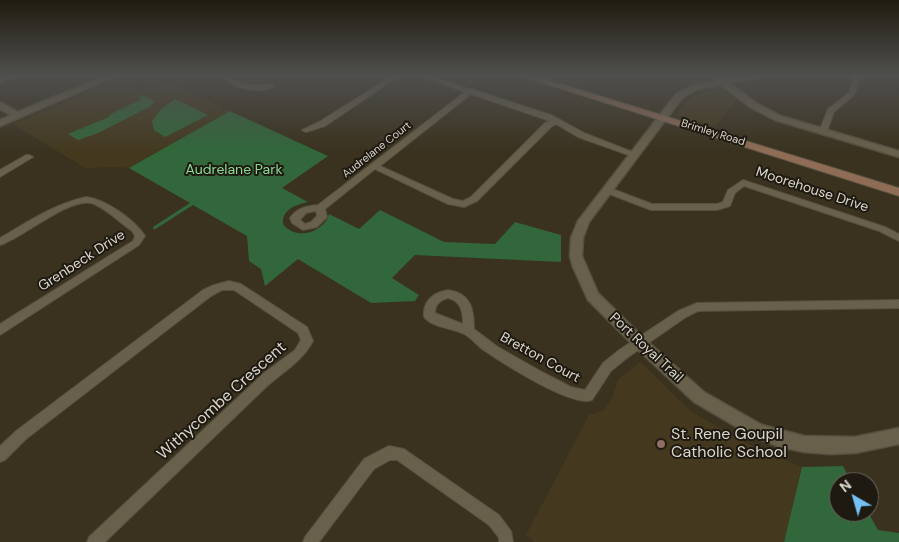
<!DOCTYPE html>
<style>
body{margin:0}
#map{position:relative;width:899px;height:542px;overflow:hidden;background:#3a321f;font-family:"DM Sans",sans-serif}
canvas{display:block}
.north{position:absolute;left:829px;top:472px;width:50px;height:50px;box-sizing:border-box;background:#1e1a12;border:1px solid #6a655c;border-radius:50%;rotate:322deg;font-size:14px;font-weight:700;line-height:20px;text-align:center;color:#dbd6cb}
.north::after{content:'';display:block;margin:auto;width:18px;height:22px;background:#73c1f5;clip-path:polygon(50% 0,100% 100%,50% 72%,0 100%)}
</style>
<div id="map">
<canvas width="899" height="542"></canvas>
<div class="north">N</div>
</div>
<script>
const c = document.querySelector('canvas').getContext('2d');
c.lineJoin = 'round';
function fillPath(path, color) { c.fillStyle = color; c.fill(path, 'evenodd'); }
function trace(path, color, width, dash) { c.strokeStyle = color; c.lineWidth = width; c.lineCap = dash ? 'butt' : 'round'; c.setLineDash(dash || []); c.stroke(path); }
function write(font, color, halo, rows, align = 'center') {
  c.font = font + ' "DM Sans",sans-serif'; c.lineWidth = 4; c.setLineDash([]); c.textBaseline = 'middle'; c.strokeStyle = halo; c.fillStyle = color; for (const [text, x, y, turn = 0] of rows) {
    c.save(); c.translate(x, y); c.rotate((+turn || 0) * Math.PI / 180); c.textAlign = isNaN(turn) ? turn : align; if (halo) c.strokeText(text, 0, 0); c.fillText(text, 0, 0); c.restore();
  }
}
fillPath(new Path2D(`
 M120,78L135,90L170,83L230,111L129,168L115,167L85,168L13,124Z
 M720,87L736,100L715,127L676,115L692,96Z
 M640,362L691,411L731,435L767,453L802,467L784,542H535L526,535L589,415L602,411L611,400L618,380Z`), '#44391f');
fillPath(new Path2D(`
 M143,95L154,101L151,106L98,133L78,140L68,134L109,117L111,114L141,99L139,97Z
 M175,99L208,115L165,137L154,130L152,121L160,110Z
 M230,111L328,156L282,188L308,202C296,205 282,209 283,224C295,241 324,233 329,214L359,229L380,210L444,242L495,244L515,222L561,235V262L415,255L392,278L419,295L415,301L371,303L298,259L265,286L261,269L249,261L247,236L193,205L154,230L153,227L190,203L129,168Z
 M843,466L851,482H839V512H868L878,530L899,533V542H784L802,467Z`), '#31673a');
const minor = new Path2D(`
 M7,76H15L0,83V79Z
 M221,76C229,76 233,80 241,83C250,86 261,85 271,84L274,86C260,95 232,88 221,76Z
 M392,76H399L325,126L306,132L302,130L319,122Z
 M421,76H430L469,89H473L474,90L551,115L584,133L638,154L634,156H631L578,137L556,124L551,127L477,201L464,207L448,204L375,169L325,209L327,217L317,227L303,230L292,223L290,218C297,208 306,206 318,205L465,92ZM471,94L550,121L545,123L471,197L463,201L453,199L380,166ZM316,211L317,216L311,222L305,224L300,220L306,213Z
 M747,76H761L758,78L723,84L720,82Z
 M854,76H860L855,94L834,112L826,134H820L819,132L828,109L849,93Z
 M26,155H29L33,157L0,177V170Z
 M743,180L885,227L899,234V241L879,231L744,186L735,193L730,206L717,210H651L604,192L603,190L607,187L610,188L652,204H717L723,202L728,190Z
 M86,197C105,199 134,219 145,236L139,245L0,335V324L133,241L135,236L132,231C120,223 108,210 94,204C71,195 23,238 0,245V238C28,222 54,204 86,197Z
 M229,281L241,284L307,327L313,341C302,362 281,373 264,389C211,440 158,491 105,542H87L89,537L264,373L295,350L301,340L298,333L234,290H222L211,296L26,439L5,460L0,462V446L16,431L203,290L214,285Z
 M448,290C471,293 474,309 474,329L498,347L542,372L571,387L585,390L603,363L619,350L678,311L697,303L899,300V308L698,311L686,317L627,358L611,371L592,400C572,408 501,362 482,349C476,344 471,338 464,334C453,328 434,328 425,318C423,316 424,314 424,311C426,298 436,292 448,290ZM448,298C461,301 463,312 463,324L435,313C435,305 440,300 448,298Z
 M389,446L404,449L499,515L511,531L513,542H499V538L489,525L397,460H390L374,469L319,542H303L305,537L364,459Z`);
const tertiary = new Path2D(`
 M105,76H116L0,126V120L11,115L0,109V102L18,112Z
 M714,76H720L756,103L781,116L899,151V157L775,120L750,107L721,85L698,89L682,98L589,222L583,238L582,256L598,293L645,339L704,392L762,425L804,436L855,437L899,428V444L855,453L829,454L804,452L780,447L752,436L694,402L635,347L588,300L573,267L570,256L571,238L578,221L676,94L693,85L716,81L713,78Z`);
const secondary = new Path2D(`
 M521,76H535L899,188V196Z`);
trace(minor, '#554f3e', 2);
trace(tertiary, '#554f3e', 3);
trace(secondary, '#554f3e', 2);
fillPath(minor, '#69604c');
fillPath(tertiary, '#69604c');
fillPath(secondary, '#8e6c56');
const sky = c.createLinearGradient(0, 0, 0, 152);
sky.addColorStop(0, '#201c11');
sky.addColorStop(0.5, '#4f4f4d');
sky.addColorStop(1, '#4f4f4d00');
c.fillStyle = sky;
c.fillRect(0, 0, 899, 152);
for (const [x, y, r, color] of [
 [661,444,5,"#8d6e63"]
]) { const dot = new Path2D(); dot.arc(x, y, r, 0, 2 * Math.PI); c.fillStyle = color; c.fill(dot); trace(dot, '#1e1a12', 2); }
write('11px', '#dbd6cb', '#1e1a12', [
 ["Brimley Road",713,133,17],
 ["Audrelane Court",377,150,-38]
]);
write('14px', '#89da94', '#1e1a12', [
 ["Audrelane Park",234,170]
]);
write('14px', '#dbd6cb', '#1e1a12', [
 ["Moorehouse Drive",812,190,18],
 ["Grenbeck Drive",82,261,-33],
 ["Port Royal Trail",646,348,43],
 ["Bretton Court",540,358,29]
]);
write('16px', '#dbd6cb', '#1e1a12', [
 ["Withycombe Crescent",222,401,-42]
]);
write('16px', '#dbd6cb', '#1e1a12', [
 ["St. Rene Goupil",671,435],
 ["Catholic School",671,453]
], 'left');
</script>
